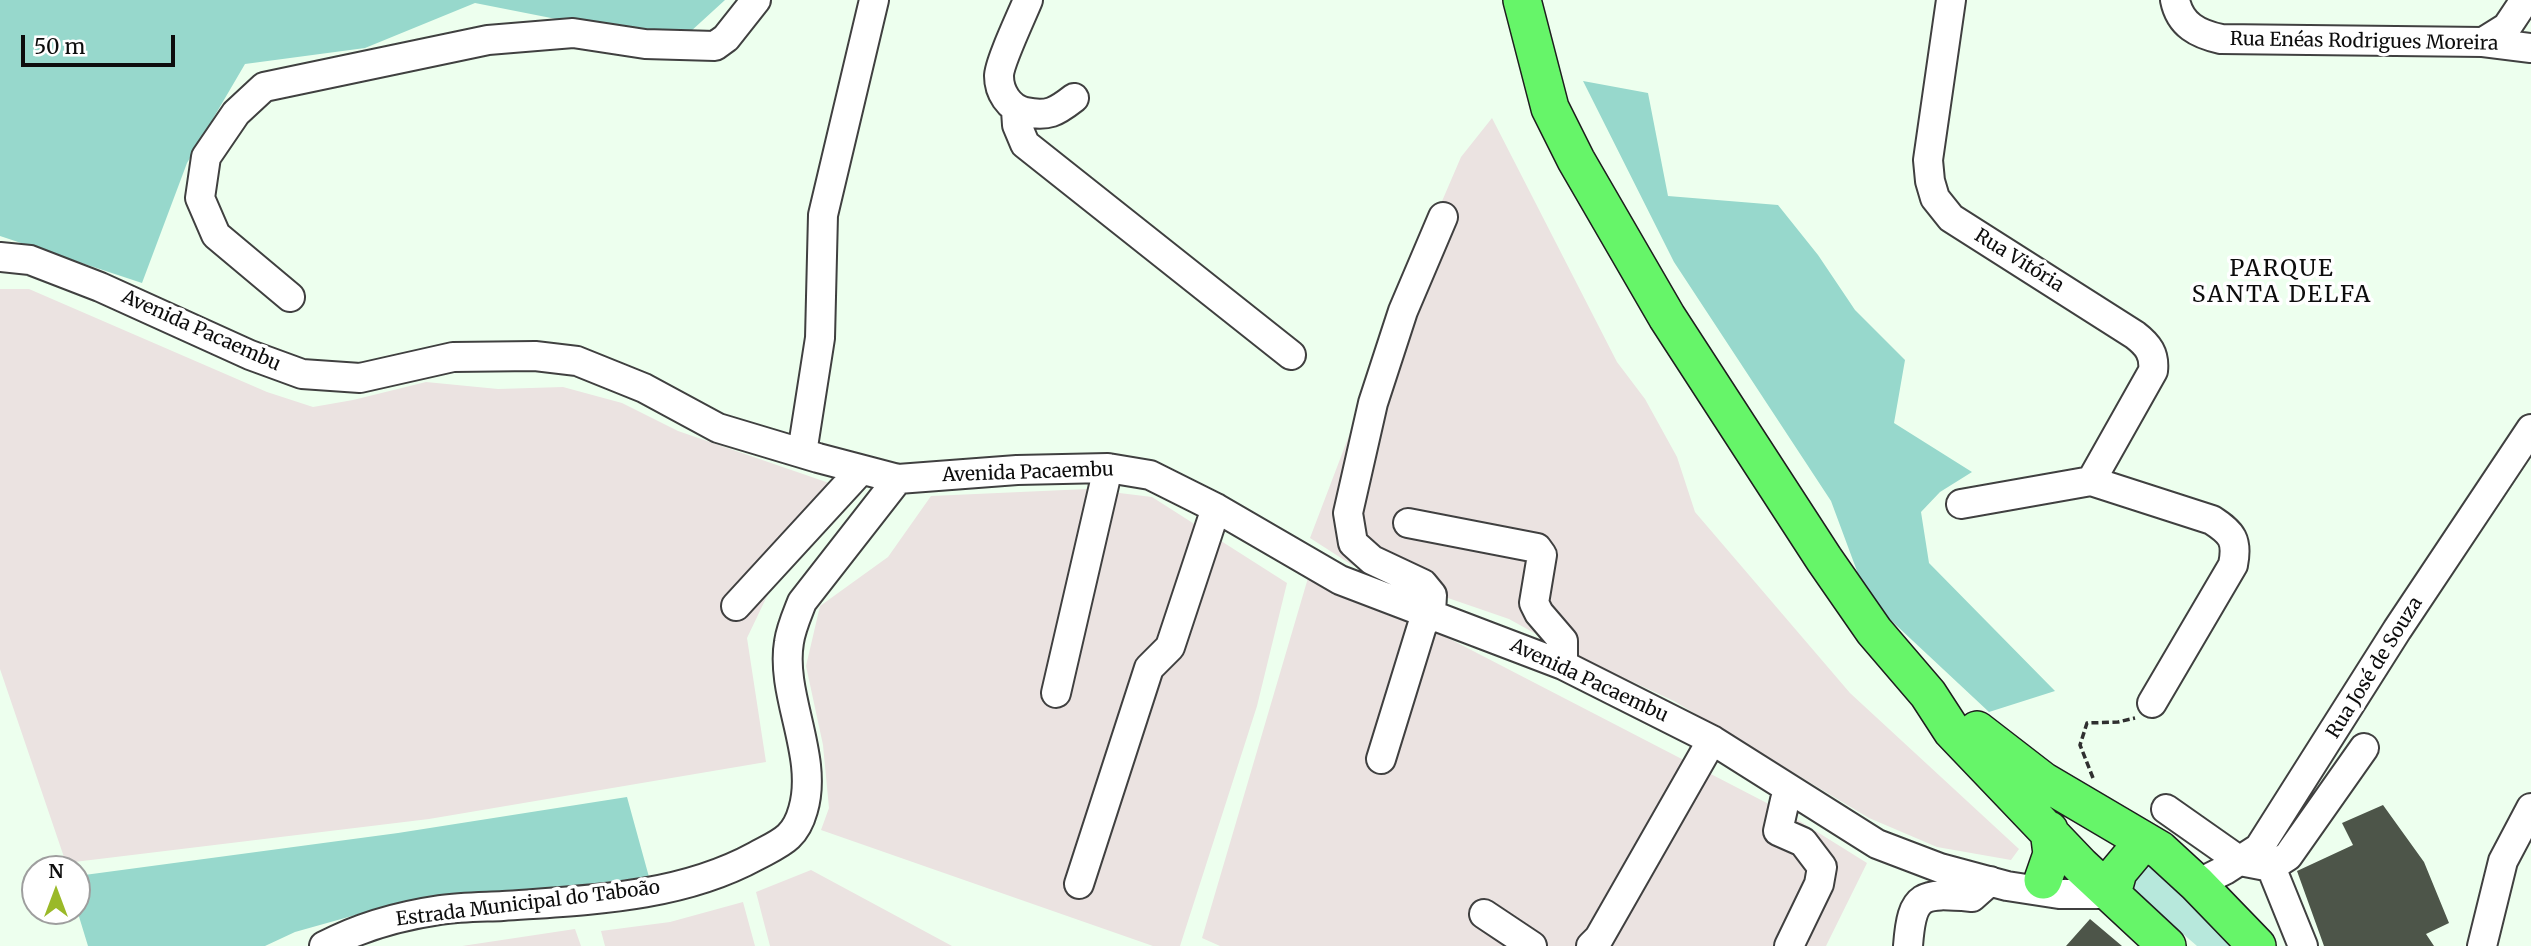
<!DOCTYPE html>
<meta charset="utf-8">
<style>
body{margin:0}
#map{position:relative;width:2531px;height:946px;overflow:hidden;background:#edffee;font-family:Merriweather,serif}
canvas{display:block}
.north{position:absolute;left:21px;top:855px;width:70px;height:70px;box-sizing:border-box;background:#fff;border:2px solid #9e9e9e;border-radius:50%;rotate:0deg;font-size:19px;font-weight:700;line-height:28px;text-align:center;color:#0d0d0d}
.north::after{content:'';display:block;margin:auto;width:24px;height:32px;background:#9ab928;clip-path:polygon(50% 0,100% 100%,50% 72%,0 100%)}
.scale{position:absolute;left:21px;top:35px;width:154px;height:32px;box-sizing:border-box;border:4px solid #0d0d0d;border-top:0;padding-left:9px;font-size:21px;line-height:24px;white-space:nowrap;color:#0d0d0d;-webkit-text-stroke:5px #fff;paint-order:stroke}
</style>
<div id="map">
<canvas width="2531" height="946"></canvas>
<div class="north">N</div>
<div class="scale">50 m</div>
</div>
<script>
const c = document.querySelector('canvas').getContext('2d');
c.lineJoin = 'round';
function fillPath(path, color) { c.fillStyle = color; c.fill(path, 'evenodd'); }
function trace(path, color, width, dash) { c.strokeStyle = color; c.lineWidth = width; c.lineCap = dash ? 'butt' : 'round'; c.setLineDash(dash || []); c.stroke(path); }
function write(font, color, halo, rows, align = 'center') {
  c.font = font + ' Merriweather,serif'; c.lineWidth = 7; c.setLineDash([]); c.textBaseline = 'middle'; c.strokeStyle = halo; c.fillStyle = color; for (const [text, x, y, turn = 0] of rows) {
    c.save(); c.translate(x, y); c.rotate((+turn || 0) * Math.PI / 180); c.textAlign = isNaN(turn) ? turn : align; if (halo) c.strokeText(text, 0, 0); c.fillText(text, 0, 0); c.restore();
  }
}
fillPath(new Path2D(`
 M1492,118L1617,362L1645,399L1677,457L1695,512L1850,693L2019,849L2011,860L1937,847L1869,818L1674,701L1574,655L1509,619L1352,565L1310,538L1409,278L1461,157Z
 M0,289H29L267,392L313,407L353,400L426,382L498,389L563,387L622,403L678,431L861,494L779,571L747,638L766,762L429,819L66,863L0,669Z
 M1087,489L1152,497L1287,583L1257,706L1180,946H1153L821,830L829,808L823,745L806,666L820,606L888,557L931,496Z
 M1308,578L1448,638L1790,815L1867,863L1826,946H1220L1202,938Z
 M811,870L952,946H770L756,892Z
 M743,902L755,946H605L601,931L670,922Z
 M575,929L581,946H462Z`), '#ebe3e1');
fillPath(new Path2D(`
 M2150,864L2239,946H2197L2130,888L2132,866Z`), '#b7e8dc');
fillPath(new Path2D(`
 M0,0H725L678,43L475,3L365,48L245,64L187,163L142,283L0,236Z
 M1583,81L1648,93L1668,196L1778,205L1818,255L1855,310L1905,360L1894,423L1972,472L1940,492L1921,512L1929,563L2055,691L1989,712L1867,598L1831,501L1674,262Z
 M627,797L649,877L384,907L295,932L265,946H88L77,910V876L398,833Z`), '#97d8cc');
fillPath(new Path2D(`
 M2383,805L2424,862L2449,923L2426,934L2434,946H2324L2297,871L2353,845L2342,823Z
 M2090,919L2122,946H2066Z`), '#4d5549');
const minor = new Path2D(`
 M1028,0C1022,15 999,63 999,76C999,92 1009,108 1025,112C1048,117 1056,112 1074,98
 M1951,0L1928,160L1930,181L1935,198L1951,218L2135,335C2148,345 2155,354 2153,371L2091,481
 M2175,0C2180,25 2198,34 2221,39L2483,42L2531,48
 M2483,42L2507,27L2525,0
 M1016,110L1017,125L1025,144L1291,355
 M0,257L30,260L100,287L250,355L302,374L360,378L453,357L535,356L577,361L644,388L718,428L818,458L898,479L1017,470L1108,468L1150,475L1216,508L1340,580L1563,665L1712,740L1877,844L1940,868L2007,886L2059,894H2112
 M290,297L216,235L200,198L206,157L236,113L264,87L488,40L573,33L645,44L715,46L726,38L756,0
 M802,453L820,338L823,215L874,0
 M1961,504L2091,481L2212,520C2232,533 2238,540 2233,565L2152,703
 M1408,523L1537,548L1542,555L1534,603L1539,613L1563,641V665
 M736,606L861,470
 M1056,693L1108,468
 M1381,759L1422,626L1431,613L1432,595L1423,584L1372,560L1353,543L1348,513L1373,403L1403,311L1443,217
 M2166,809L2240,861L2271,867L2288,856L2364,748
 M2271,867L2303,946
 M1079,884L1149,668L1170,647L1216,508
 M2197,884L2225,870L2259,848L2397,630L2531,429
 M1484,914L1532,946
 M324,946C360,927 399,916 440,910C460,907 482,907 503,906C589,900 679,898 756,856C780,843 795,839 803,810C819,756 780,695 789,642C791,628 797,615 802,602L898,479
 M1591,946L1599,938L1712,740
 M1789,946L1819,884L1822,867L1803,842L1778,831L1785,800L1791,790
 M1908,946C1912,892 1922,893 1972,897L1990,881
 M2482,946L2503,861L2531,808`);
const major = new Path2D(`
 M1522,0L1550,108L1576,160L1667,317L1824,559L1874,631L1928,694L1952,731L2081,866L2167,946
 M1977,730L2043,781L2160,850L2197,884L2257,946
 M2043,880L2052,854L2049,830
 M2112,894L2118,872L2133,854`);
trace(minor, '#404040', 32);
trace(major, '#1e1e1e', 40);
trace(new Path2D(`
 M2093,778L2080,745L2087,723L2118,722L2135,718`), '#2f2f2f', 3.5, [7, 3.5]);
trace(minor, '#fff', 28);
trace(major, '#66f569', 37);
write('19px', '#0d0d0d', '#fff', [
 ["Rua Enéas Rodrigues Moreira",2364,42,1],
 ["Rua Vitória",2019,261,32],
 ["Avenida Pacaembu",201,331,24],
 ["Avenida Pacaembu",1028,473,-2],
 ["Rua José de Souza",2375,668,-58],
 ["Avenida Pacaembu",1589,681,25],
 ["Estrada Municipal do Taboão",528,904,-7]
]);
c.letterSpacing = '2px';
write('23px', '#0d0d0d', '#fff', [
 ["PARQUE",2282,269],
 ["SANTA DELFA",2282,295]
]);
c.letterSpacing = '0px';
</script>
